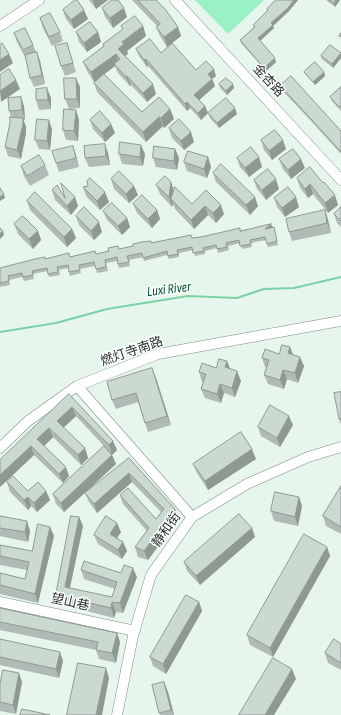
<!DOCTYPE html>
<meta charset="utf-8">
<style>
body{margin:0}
canvas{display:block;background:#e6f6ec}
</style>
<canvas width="341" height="715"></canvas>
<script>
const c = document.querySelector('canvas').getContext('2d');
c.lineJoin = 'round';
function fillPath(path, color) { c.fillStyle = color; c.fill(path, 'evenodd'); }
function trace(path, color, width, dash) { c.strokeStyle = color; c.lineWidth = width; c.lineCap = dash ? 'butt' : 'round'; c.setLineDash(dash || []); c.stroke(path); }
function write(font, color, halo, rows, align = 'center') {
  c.font = font + ' "Sofia Sans Condensed","Noto Sans SC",sans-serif'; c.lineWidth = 3; c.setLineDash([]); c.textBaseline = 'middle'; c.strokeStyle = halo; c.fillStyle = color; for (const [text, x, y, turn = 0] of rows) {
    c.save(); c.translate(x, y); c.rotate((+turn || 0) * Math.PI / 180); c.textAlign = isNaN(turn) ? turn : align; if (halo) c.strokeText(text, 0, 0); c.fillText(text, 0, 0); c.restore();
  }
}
fillPath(new Path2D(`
 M195,0H264L228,34Z`), '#9af2c4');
trace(new Path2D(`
 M0,332L56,323L107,309L188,296L237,298L264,289L294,288L341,277`), '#7ad2a5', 2);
const minor = new Path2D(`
 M175,0L341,180
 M0,26L39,0
 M77,386L192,517
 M0,448L28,421L77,386L158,354L341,321
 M0,602L135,631
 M117,715L133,636L151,575L192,517L247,484L308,457L341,447`);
trace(minor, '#7e8d84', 11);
trace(minor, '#fff', 10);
fillPath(new Path2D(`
 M89,0H108L96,9Z
 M132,0H156L178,27L181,36L167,47L160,36L156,27L157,26Z
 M276,0H298L289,11L273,26L274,28L260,41L276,62L266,71L241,43L240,40L254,27L253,25L268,11L267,9Z
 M326,0H340L335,7Z
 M102,8L127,17L113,28L105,17Z
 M63,10L88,19L74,29L66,19Z
 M40,18L60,32L63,41L52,46L43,28Z
 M121,26H143L146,36L127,51L128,54L125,56L156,94L147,102L131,85L130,86L118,73L115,66L104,74L142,112L170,109L174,119L164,128L163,126L146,142L97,92L94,83L99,78L94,82L87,71L83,62L103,47V44L123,30Z
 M76,32H98L101,42L87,52L79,42Z
 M14,33L33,45L40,61L45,84L34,87L30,78L26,59L17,42Z
 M67,43L76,72L65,76L61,66Z
 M136,49L161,53L196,70L216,76L212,79L215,86L199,100L205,106L208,113L201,120L190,108L187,111L148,66L147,67L139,56Z
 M341,53V58L333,68L322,59L321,56Z
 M304,72H324L325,76L315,85L306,75Z
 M219,84H233L234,88L227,95L220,88Z
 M280,86L341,131V154L312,122L281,89Z
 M80,87V108L69,109L65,99Z
 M341,87V111L332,101L330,97Z
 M51,98V109L39,110L36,100Z
 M24,106L25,120H23L26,127V133L21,159L8,156L5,147L11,117L9,111Z
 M76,110L79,120L78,141L66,140L63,130Z
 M208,113L237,114L219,128L210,118Z
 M90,120L111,124L115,133L105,142L93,129Z
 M169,128L194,142L184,150L172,138Z
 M52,129L50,150L39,149L35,140Z
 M261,140L286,149L272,160L264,150Z
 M73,146L79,167L59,172L56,163Z
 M175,149L179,158L177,170L156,167L153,158Z
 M108,153L110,165L89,167L85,158Z
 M119,154H145L143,166L122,164Z
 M208,157L211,167L207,178L187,171L184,162Z
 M237,158L262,167L249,177L240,167Z
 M279,159L305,168L291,179L283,169Z
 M45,165L49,175L30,186L24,176L21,166Z
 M213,173L258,206L250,215L216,182Z
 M297,178L323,183L338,205L328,213L313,194L308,198L300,188Z
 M111,179L138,195L129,203L114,189Z
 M254,180L279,189L266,200L257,189Z
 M171,182L174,191L192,204L206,190L224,214L216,223L208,215L194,229L175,209L173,204L172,207L160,194L156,185Z
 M83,187L109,202L100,210L86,196Z
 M52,190L65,198L75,197L78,206L71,215L55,200Z
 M274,198L299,207L285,217L277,207Z
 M27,201L72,229L76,238L67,247L30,210Z
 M133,204L157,210L160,219L152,228L137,213Z
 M341,207V227L337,223L334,214Z
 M325,210L328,220L331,233L292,241L289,232Z
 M103,211L127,218L130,227L122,235L107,220Z
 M76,216L102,232L94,240L79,225Z
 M14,224L38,231L41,240L33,249L18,234Z
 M274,227L278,245L268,247L266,240L251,243L252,247L242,249L240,243L228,246L229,250L218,253L217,248L205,251V254L195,256L193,250L179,253V257L169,259L167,255L144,261L143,257L129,260L130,266L119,268L117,261L106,263L108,271L97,273L95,266L80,269L81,273L70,276L68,268L59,270L60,275L49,277L47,271L33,274L34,279L24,281L22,277L9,280L10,285L0,287V268L45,259L70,257L95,251L96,254L109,251L118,246L119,249L191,235L192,238L240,230Z
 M290,347L293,355L304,366L298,383L287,379L284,389L268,384L264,375L267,368L265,367L262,358L279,354Z
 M227,361L230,369L241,381L235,397L224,393L221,403L205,398L201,389L204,382H202L199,372L216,368Z
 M156,378L171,425L148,432L138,402L116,409L112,400Z
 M341,392V425L339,419Z
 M69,394L117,450L112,455L116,464L64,512L56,504L53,494L104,446L76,416L63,428L85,448L88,458L81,465L53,437L44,446L69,476L63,483L34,455L0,487Z
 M293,425L280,447L261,436L258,427Z
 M129,458L175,509L179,518L148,560L138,557L135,547L147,531L123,504L120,495L156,519L161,512L132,482L97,513L89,502L85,493Z
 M256,459L208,490L197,473L193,464Z
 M7,482L28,491H46L50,500L37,512L31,506L28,510L10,492Z
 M341,486V534L326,526L323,516Z
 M299,497L302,506L298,526L274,521L271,511Z
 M0,516L30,531L28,542L0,536Z
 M79,517L83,526L70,588L112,597L115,589L84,579L81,570L121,573L137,577L123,613L116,612L114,618L59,604L56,595Z
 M50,527L54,536L38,603L0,594V573L25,579L27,570L0,565V545L32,551Z
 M252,528L255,537L200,585L187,571L184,562Z
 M121,532L117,538L123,542L127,551L122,559L98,544L94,535Z
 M327,547L330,556L273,657L250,645L247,635Z
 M199,602L202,611L166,674L153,666L150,657Z
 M0,608L117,633L120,642L116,663L99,659L96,650L0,630Z
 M0,639L63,661L59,678L0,665Z
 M341,644V670L328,663L325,653Z
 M22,682L16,714L0,711V684Z
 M164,682L168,692L174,715H160L152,685Z`), '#afbbb4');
fillPath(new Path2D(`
 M93,0H108L96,9Z
 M294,0H298L289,11L273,26L274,28L259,42L258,38L271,23Z
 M336,0H340L335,7L334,3Z
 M124,8L127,17L113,28L110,18Z
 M84,10L88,19L74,29L71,20Z
 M143,26L146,36L127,51L128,54L122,58L118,49L122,42Z
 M178,27L181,36L167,47L164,37Z
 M98,32L101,42L87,52L84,43Z
 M37,52L40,61L45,84L42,75Z
 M341,53V58L333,68L332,64Z
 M9,54L13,63L0,72V60Z
 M116,54L119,63L114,64L115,66L94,82L91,72Z
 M275,58L276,62L266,71L264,68Z
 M146,59L148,66L147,67L144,60Z
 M214,69L216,76L212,79L215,86L197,102L194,95L208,74Z
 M324,72L325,76L315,85L313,82Z
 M127,76L131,85L130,86L126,77Z
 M76,78L80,87V108L77,99Z
 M16,80L20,89L1,102L0,91Z
 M153,84L156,94L147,102L143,93Z
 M233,84L234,88L227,95L226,91Z
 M47,88L51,98V109L48,100Z
 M21,97L24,106L25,120L22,110Z
 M187,102L190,108L187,111L185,104Z
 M205,106L208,113L201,120L198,113Z
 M235,108L237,114L219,128L217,123Z
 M170,109L174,119L164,128L161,118Z
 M76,110L79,120L78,141L74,131Z
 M159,117L163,126L146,142L143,132Z
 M23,118L26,127V133L21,159L17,150Z
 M49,120L52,129L50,150L47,141Z
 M111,124L115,133L105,142L102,133Z
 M191,132L194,142L184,150L181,141Z
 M283,140L286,149L272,160L269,151Z
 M105,144L108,153L110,165L106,156Z
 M141,145L145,154L143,166L140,157Z
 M73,146L76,155L79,167L76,158Z
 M175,149L179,158L177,170L174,161Z
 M208,157L211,167L207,178L204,169Z
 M259,157L262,167L249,177L245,168Z
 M301,159L305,168L291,179L288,170Z
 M276,179L279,189L266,200L262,190Z
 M171,182L174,192L171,199L173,204L172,207L169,197Z
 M310,184L313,194L308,198L305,189Z
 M134,186L138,195L129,203L126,194Z
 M105,192L109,202L100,210L97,201Z
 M4,194L5,198L0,201V197Z
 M335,195L338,205L328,213L325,203Z
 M75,197L78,206L71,215L67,206Z
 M255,197L258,206L250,215L246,205Z
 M296,197L299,207L285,217L282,208Z
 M221,205L224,214L216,223L213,213Z
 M205,206L208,215L194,229L191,220Z
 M157,210L160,219L152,228L148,219Z
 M325,210L328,220L331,233L327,223Z
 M127,218L130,227L122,235L118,226Z
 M99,222L102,232L94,240L91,231Z
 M271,224L273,228L265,229Z
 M72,229L76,238L67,247L64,237Z
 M3,231L4,235L0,239V234Z
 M38,231L41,240L33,249L29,239Z
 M290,347L294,357L288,353Z
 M300,357L304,366L298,383L295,373Z
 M227,361L231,371L225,367Z
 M152,368L156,378L171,425L167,416Z
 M283,370L287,379L284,389L280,380Z
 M237,371L241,381L235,397L232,388Z
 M220,384L224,393L221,403L217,394Z
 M72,407L76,416L60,431L57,421Z
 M289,416L293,425L280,447L277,438Z
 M49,428L53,437L41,449L37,439Z
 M113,441L117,450L112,455L109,445Z
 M31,446L34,455L0,487V475Z
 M85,448L88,458L81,465L78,455Z
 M252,449L256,459L208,490L205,481Z
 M112,455L116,464L64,512L61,503Z
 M66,467L69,476L63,483L59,474Z
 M129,473L132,482L97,513L94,504Z
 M46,491L50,500L37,512L34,503Z
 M28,497L31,506L28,510L24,500Z
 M299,497L302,506L298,526L295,517Z
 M175,509L179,518L148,560L144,551Z
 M79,517L83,526L68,596L65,587Z
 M27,521L30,531L28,542L25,532Z
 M117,523L121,532L114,543L110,534Z
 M50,527L54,536L38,603L35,594Z
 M252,528L255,537L200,585L196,576Z
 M123,542L127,551L122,559L118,550Z
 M327,547L330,556L273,657L270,648Z
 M133,568L137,577L123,613L120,603Z
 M112,602L116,612L114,618L111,608Z
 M199,602L202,611L166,674L163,664Z
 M117,633L120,642L116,663L112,653Z
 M60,652L63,661L59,678L56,669Z
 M106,668L109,678L102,715H96Z
 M292,669L296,679L274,715H265Z
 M19,673L22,682L16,714L13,705Z
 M164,682L168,692L174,715L171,710Z`), '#8e9992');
const building = new Path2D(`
 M75,0H77L84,10L71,20L63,10Z
 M112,0H118L124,8L110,18L102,8Z
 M138,0H156L165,9L178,27L164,37L156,27L160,24Z
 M276,0H294L288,8L271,23L273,25L258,38L275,58L264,68L240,40L255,27L253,25L268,10L267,9Z
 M329,0H336L334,3Z
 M50,13L60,32L49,37L40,18Z
 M135,16L143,26L122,42L124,44L118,49L153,84L143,93L127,76L126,77L114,64L120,59L116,54L91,72L83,62L104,46L103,44L123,29L121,26Z
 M90,22L98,32L84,43L76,32Z
 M25,28L33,45L23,50L14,33Z
 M341,33V37L339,36Z
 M150,39L161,53L172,43L196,70L206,61L214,69L208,74L212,79L194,95L205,106L198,113L187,102L185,104L146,59L144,60L136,49Z
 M2,43L9,54L0,60V45Z
 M67,43L73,63L61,66L55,46Z
 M330,45L341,53L332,64L321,56Z
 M37,52L42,75L30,78L25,55Z
 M315,62L324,72L313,82L304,72Z
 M9,69L16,80L0,91V75Z
 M104,74L142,112L159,97L170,109L161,118L159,117L143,132L94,83Z
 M291,76L341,131V152L311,119L280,86Z
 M64,78H76L77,99H65Z
 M226,78L233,84L226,91L219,84Z
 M341,87V106L339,107L330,97Z
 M47,88L48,100H36V89Z
 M21,97L22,110L9,111L8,98Z
 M226,98L235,108L217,123L208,113Z
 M64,109L76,110L74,131L63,130Z
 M100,111L111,124L102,133L90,120Z
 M10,117L23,118V124L17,150L5,147L10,123Z
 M37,119L49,120L47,141L35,140Z
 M179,119L191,132L181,141L169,128Z
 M275,130L283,140L269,151L261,140Z
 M120,142L141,145L140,157L119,154Z
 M105,144L106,156L85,158L84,146Z
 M73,146L76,158L56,163L52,151Z
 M154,146L175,149L174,161L153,158Z
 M251,147L259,157L245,168L237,158Z
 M293,149L301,159L288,170L279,159Z
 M188,151L208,157L204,169L184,162Z
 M39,155L45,165L27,176L21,166Z
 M221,164L255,197L246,205L213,173Z
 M310,167L323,183L324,182L335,195L325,203L310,184L305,189L297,178Z
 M268,169L276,179L262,190L254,180Z
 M119,171L134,186L126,194L111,179Z
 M165,176L171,182L169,197L156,185Z
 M90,178L105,192L97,201L83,187L88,186L87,181Z
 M61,183L75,197L67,206L52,190L57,185L65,198Z
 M175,187L192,204L206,190L221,205L213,213L205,206L191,220L171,199Z
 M288,187L296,197L282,208L274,198Z
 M0,188L4,194L0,197Z
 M35,192L72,229L64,237L27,201Z
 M142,195L157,210L148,219L133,204Z
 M112,203L127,218L118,226L103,211Z
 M84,207L99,222L91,231L76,216Z
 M341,207V221L334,214Z
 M325,210L327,223L289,232L286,219Z
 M23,216L38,231L29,239L14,224Z
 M271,224L265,229L274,227L277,241L267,244L265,237L250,240L251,244L240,246L239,240L226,243L227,247L217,249L216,245L203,248L204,251L193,253L192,247L177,250L178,254L168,256L167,251L143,258L142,253L127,256L129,262L118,264L117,257L105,260L106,267L96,269L94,262L79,265L80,270L69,272L68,265L57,267L58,272L48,274L47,268L32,271L33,275L23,277L22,273L8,276L9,281L0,283V268L35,259L45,257V259L69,253L70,257L95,251L96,254L109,251L108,248L118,246L119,249L133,246V244L142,242L151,241V243L191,235L192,238L201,237L240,228V231Z
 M0,228L3,231L0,234Z
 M282,345L290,347L288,353L300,357L295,373L283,370L280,380L264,375L269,360L262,358L265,349L279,354Z
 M219,359L227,361L225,367L237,371L232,388L220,384L217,394L201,389L206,374L199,372L202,363L216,368Z
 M152,368L167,416L145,423L136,393L112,400L107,382Z
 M341,392V419H339L334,393Z
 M69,394L113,441L109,445L72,407L57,421L85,448L78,455L49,428L37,439L66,467L59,474L31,446L0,475V460Z
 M270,405L289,416L277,438L258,427Z
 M241,432L252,449L205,481L193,464Z
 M104,446L112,455L61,503L53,494Z
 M129,458L175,509L144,551L135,547L149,528L120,495L128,488L156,519L164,509L129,473L94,504L85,493Z
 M13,476L28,491L38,482L46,491L34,503L28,497L24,500L7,482Z
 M341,486V527L323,516Z
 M275,492L299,497L295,517L271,511Z
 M239,514L252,528L196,576L184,562Z
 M0,516L27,521L25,532L0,528Z
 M71,516L79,517L65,587L112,597L117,582L81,570L84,561L121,573L124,565L133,568L120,603L112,602L111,608L56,595Z
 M106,516L117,523L110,534L123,542L118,550L94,535Z
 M38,524L50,527L35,594L0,585V573L25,579L29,562L0,556V545L32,551Z
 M304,534L327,547L270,648L247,635Z
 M186,595L199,602L163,664L150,657Z
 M0,608L117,633L112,653L96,650L98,642L0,622Z
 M0,639L60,652L56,669L0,657Z
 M334,639L341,644V663L325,653Z
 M273,658L292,669L265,715H239Z
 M78,663L106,668L96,715H67Z
 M3,670L19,673L13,705L0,702V684Z
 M164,682L171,710L159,713L152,685Z
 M22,709L50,715H20Z`);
fillPath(building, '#cbdad1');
trace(building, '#8e9992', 1);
write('13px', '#282e2b', '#fcfffd', [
 ["金杏路",268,81,47],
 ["燃灯寺南路",132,352,-19],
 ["静和街",167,530,-55],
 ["望山巷",70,603,12]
]);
write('italic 14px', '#024d30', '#fcfffd', [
 ["Luxi River",169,290,-7]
]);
</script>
